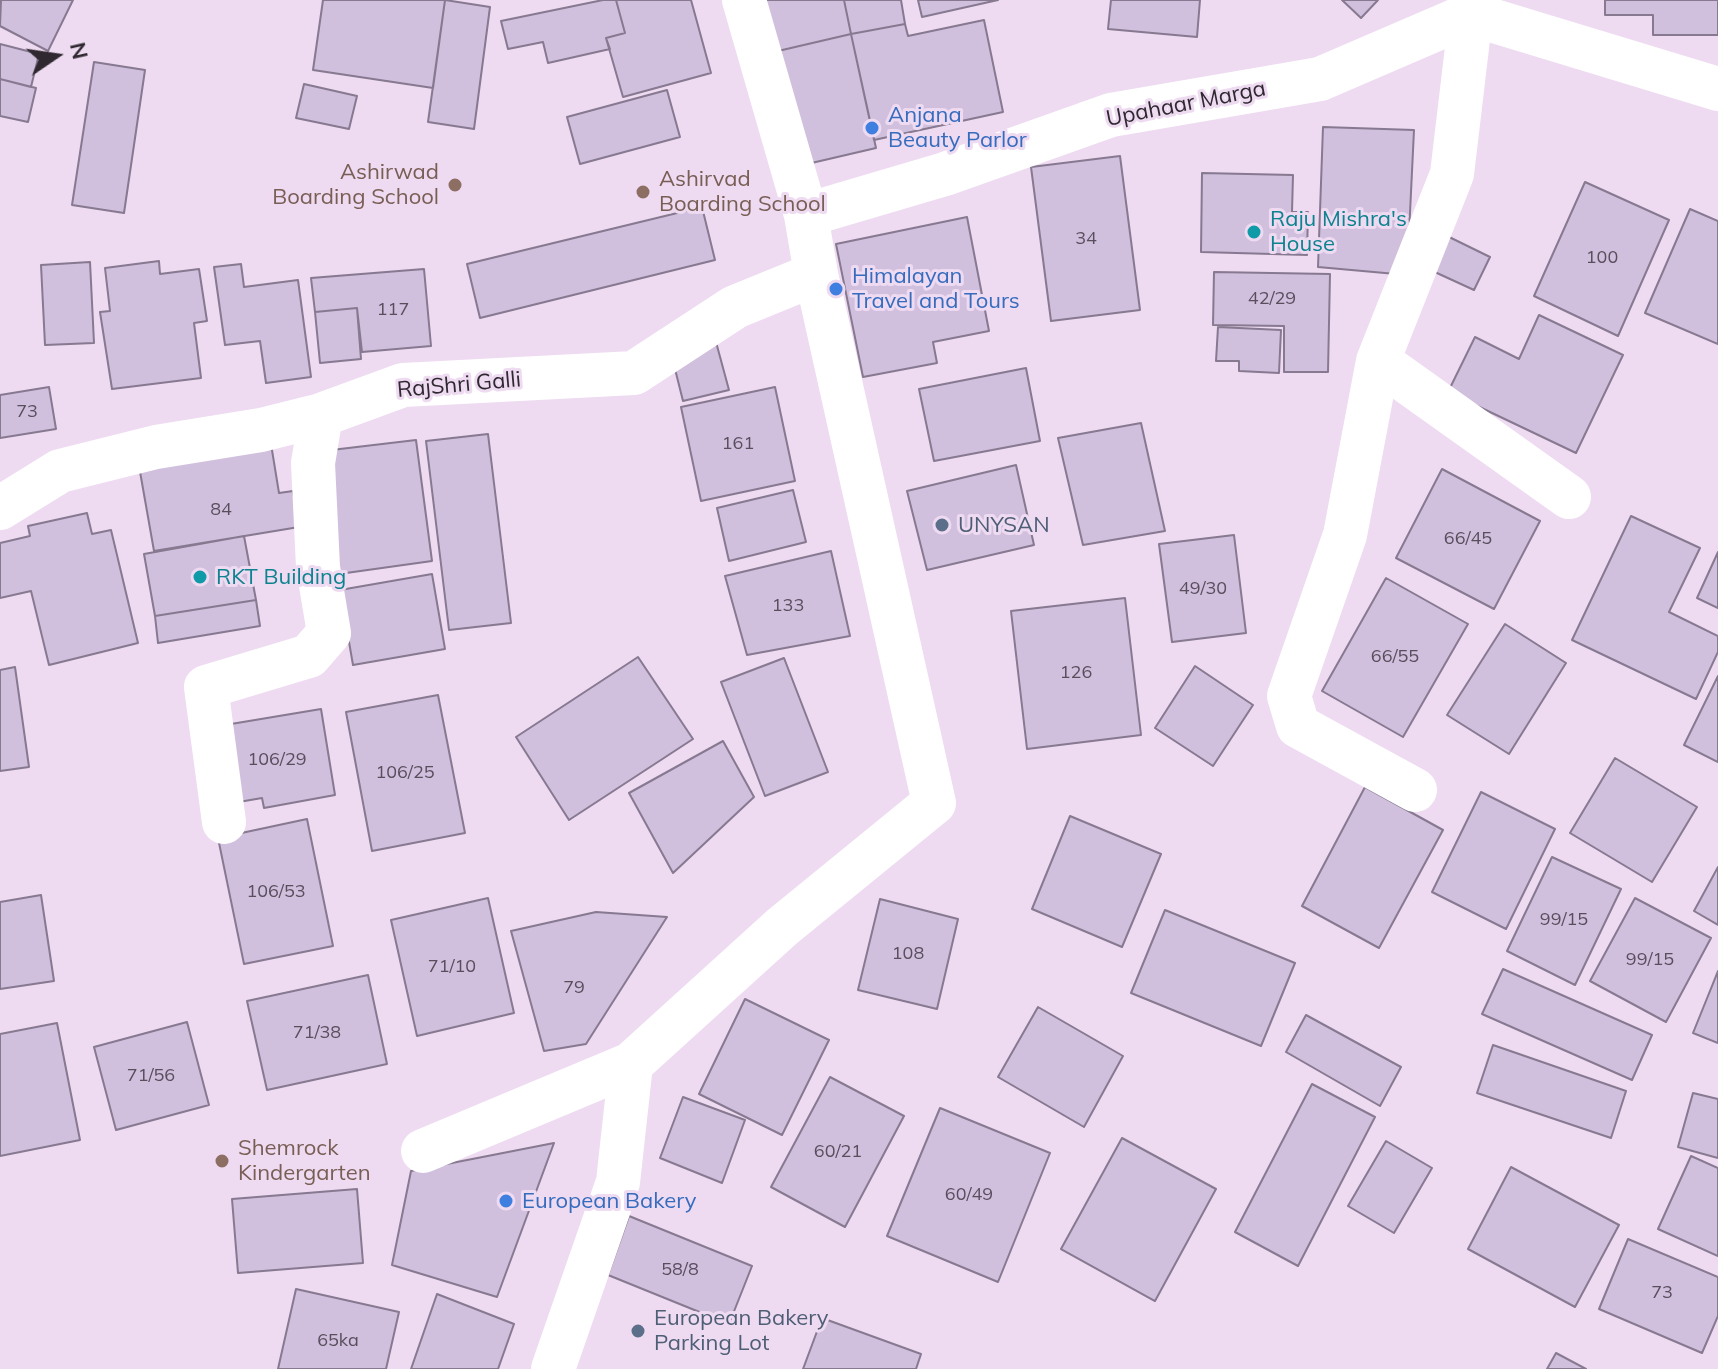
<!DOCTYPE html>
<style>
body{margin:0}
#map{position:relative;width:1718px;height:1369px;overflow:hidden;background:#eedaf1;font-family:Mulish,sans-serif}
canvas{display:block}
.north{position:absolute;left:16px;top:16px;width:80px;height:80px;-webkit-text-stroke:6px #eedaf1;paint-order:stroke;rotate:77deg;font-size:22px;font-weight:700;line-height:32px;text-align:center;color:#2f2830}
.north::after{content:'';display:block;margin:auto;width:28px;height:36px;background:#2f2830;clip-path:polygon(50% 0,100% 100%,50% 72%,0 100%)}
</style>
<div id="map">
<canvas width="1718" height="1369"></canvas>
<div class="north">N</div>
</div>
<script>
const c = document.querySelector('canvas').getContext('2d');
c.lineJoin = 'round';
function fillPath(path, color) { c.fillStyle = color; c.fill(path, 'evenodd'); }
function trace(path, color, width, dash) { c.strokeStyle = color; c.lineWidth = width; c.lineCap = dash ? 'butt' : 'round'; c.setLineDash(dash || []); c.stroke(path); }
function write(font, color, halo, rows, align = 'center') {
  c.font = font + ' Mulish,sans-serif'; c.lineWidth = 6; c.setLineDash([]); c.textBaseline = 'middle'; c.strokeStyle = halo; c.fillStyle = color; for (const [text, x, y, turn = 0] of rows) {
    c.save(); c.translate(x, y); c.rotate((+turn || 0) * Math.PI / 180); c.textAlign = isNaN(turn) ? turn : align; if (halo) c.strokeText(text, 0, 0); c.fillText(text, 0, 0); c.restore();
  }
}
const building = new Path2D(`
 M1,0H73L48,51L0,26Z
 M323,0H445L433,88L313,70Z
 M445,0L490,7L474,129L428,122Z
 M603,0H616L625,33L606,38L610,49L548,63L543,42L508,49L501,21Z
 M616,0H691L711,73L623,97L606,38L625,33Z
 M761,0H844L851,34L778,51Z
 M844,0H901L905,24L851,34Z
 M918,0H998L922,17Z
 M1111,0H1200L1197,37L1108,29Z
 M1342,0H1378L1361,18Z
 M1605,0H1718V35H1653V15H1605Z
 M984,20L1003,112L874,140L851,34L905,24L908,36Z
 M851,34L876,148L803,165L778,51Z
 M0,44L39,54L31,87L0,79Z
 M94,62L145,70L124,213L72,205Z
 M0,79L36,88L28,122L0,116Z
 M304,84L357,96L349,129L296,118Z
 M667,90L680,137L580,164L567,117Z
 M1323,127L1414,130L1407,275L1318,267Z
 M1120,156L1140,310L1051,321L1031,167Z
 M1202,173L1293,175L1292,212H1308L1307,255L1201,252Z
 M1585,182L1669,220L1618,336L1534,296Z
 M702,207L715,260L480,318L467,264Z
 M1690,209L1718,221V344L1645,313Z
 M967,217L989,331L933,342L937,363L863,377L836,244Z
 M1443,234L1490,257L1474,290L1426,268Z
 M159,261L160,274L199,269L207,321L194,323L201,378L112,389L100,312L110,311L105,268Z
 M90,262L94,343L45,345L41,265Z
 M241,264L244,287L298,280L311,377L266,383L260,341L225,345L214,267Z
 M424,269L431,346L362,352L357,308L315,312L311,278Z
 M1214,272L1330,274L1328,372H1284V326L1213,325Z
 M357,308L361,359L320,363L315,312Z
 M1539,315L1623,355L1576,453L1448,392L1475,337L1519,359Z
 M1218,327L1281,330L1279,373L1239,371V361H1216Z
 M716,342L729,390L683,401L671,353Z
 M1026,368L1040,441L934,461L919,389Z
 M49,387L56,429L0,438V395Z
 M775,387L795,481L701,501L681,407Z
 M1141,423L1165,531L1083,545L1058,438Z
 M488,434L511,623L449,630L426,441Z
 M416,440L432,561L339,574L323,451Z
 M271,444L279,493L293,491L299,527L154,551L139,466Z
 M1016,465L1034,545L927,570L907,491Z
 M1442,469L1540,521L1494,609L1396,558Z
 M793,490L806,542L729,561L717,508Z
 M87,513L92,534L111,530L138,643L49,665L31,591L0,598V543L30,536L28,526Z
 M1631,516L1700,548L1669,612L1718,636V652L1696,699L1572,640Z
 M1234,535L1246,633L1172,642L1159,544Z
 M244,536L256,600L155,616L144,554Z
 M831,551L850,636L747,655L725,576Z
 M1718,552V608L1697,598Z
 M432,574L445,649L353,665L340,590Z
 M1386,578L1468,624L1403,737L1322,691Z
 M1125,598L1141,735L1027,749L1011,611Z
 M256,600L260,626L158,643L155,616Z
 M1505,624L1566,663L1509,754L1447,715Z
 M638,657L693,739L569,820L516,737Z
 M784,658L828,772L765,796L721,682Z
 M1195,666L1253,705L1213,766L1155,728Z
 M15,667L29,767L0,771V670Z
 M1718,676V762L1684,745Z
 M438,695L465,833L372,851L346,712Z
 M321,709L335,795L264,808L262,798L233,803L219,726Z
 M723,741L754,797L673,873L629,793Z
 M1615,758L1697,807L1652,882L1570,833Z
 M1365,787L1443,830L1379,948L1302,906Z
 M1481,792L1555,829L1506,929L1432,892Z
 M1070,816L1161,854L1122,947L1032,909Z
 M307,819L333,946L244,964L218,838Z
 M1552,857L1621,889L1575,985L1507,951Z
 M1718,867V925L1694,911Z
 M41,895L54,981L0,989V902Z
 M488,898L514,1013L417,1036L391,920Z
 M1635,898L1711,938L1666,1022L1590,981Z
 M880,899L958,919L937,1009L858,990Z
 M1165,910L1295,963L1261,1046L1131,993Z
 M596,912L667,917L586,1044L544,1051L511,931Z
 M1503,969L1652,1035L1632,1080L1482,1014Z
 M1718,971V1043L1693,1033Z
 M368,975L387,1064L267,1090L247,1001Z
 M745,999L829,1040L782,1135L699,1094Z
 M1038,1007L1123,1056L1084,1127L998,1077Z
 M1306,1015L1401,1067L1380,1106L1286,1052Z
 M187,1022L209,1105L116,1130L94,1047Z
 M57,1023L80,1140L0,1156V1034Z
 M1493,1045L1626,1091L1611,1138L1477,1093Z
 M830,1077L904,1116L845,1227L771,1187Z
 M1312,1084L1375,1117L1298,1266L1235,1232Z
 M1693,1093L1718,1099V1158L1678,1147Z
 M683,1097L745,1120L722,1183L660,1158Z
 M940,1108L1050,1153L998,1282L887,1236Z
 M1122,1138L1216,1189L1155,1301L1061,1249Z
 M1386,1141L1432,1168L1394,1233L1348,1206Z
 M554,1143L497,1297L392,1265L411,1171Z
 M1691,1156L1718,1168V1256L1658,1229Z
 M1511,1167L1619,1225L1575,1307L1468,1249Z
 M357,1189L363,1263L238,1273L232,1199Z
 M629,1216L752,1266L729,1324L608,1275Z
 M1628,1239L1718,1277V1316L1702,1353L1599,1309Z
 M296,1289L399,1312L386,1369H278Z
 M437,1294L514,1324L498,1369H411Z
 M822,1318L921,1354L916,1369H803Z
 M1556,1353L1586,1369H1547Z`);
fillPath(building, '#d1bfde');
trace(building, '#867990', 2);
trace(new Path2D(`
 M1471,14L1718,89
 M806,215L945,174L1111,115L1320,79L1471,14
 M1378,361L1569,497
 M0,508L60,471L156,447L261,430L321,415L403,385L634,373L735,307L816,274
 M1415,790L1298,726L1289,696L1345,535L1378,361L1452,174L1471,14
 M224,822L206,687L309,656L329,633L318,567L313,463L321,415
 M423,1151L631,1064
 M553,1369L618,1182L631,1064L782,927L934,803L816,274L806,215L744,0`), '#fff', 44);
for (const [x, y, r, color] of [
 [872,128,8,"#3f7fe0"],
 [455,185,8,"#8d6e63"],
 [643,192,8,"#8d6e63"],
 [1254,232,8,"#0f9aa8"],
 [836,289,8,"#3f7fe0"],
 [942,525,8,"#5c6f8a"],
 [200,577,8,"#0f9aa8"],
 [222,1161,8,"#8d6e63"],
 [506,1201,8,"#3f7fe0"],
 [638,1331,8,"#5c6f8a"]
]) { const dot = new Path2D(); dot.arc(x, y, r, 0, 2 * Math.PI); c.fillStyle = color; c.fill(dot); trace(dot, '#eedaf1', 3); }
write('18px', '#584e5c', null, [
 ["34",1086,239],
 ["100",1602,258],
 ["42/29",1272,299],
 ["117",393,310],
 ["73",27,412],
 ["161",738,444],
 ["84",221,510],
 ["66/45",1468,539],
 ["49/30",1203,589],
 ["133",788,606],
 ["66/55",1395,657],
 ["126",1076,673],
 ["106/29",277,760],
 ["106/25",405,773],
 ["106/53",276,892],
 ["99/15",1564,920],
 ["108",908,954],
 ["99/15",1650,960],
 ["71/10",452,967],
 ["79",574,988],
 ["71/38",317,1033],
 ["71/56",151,1076],
 ["60/21",838,1152],
 ["60/49",969,1195],
 ["58/8",680,1270],
 ["73",1662,1293],
 ["65ka",338,1341]
]);
write('22px', '#2f2830', '#eedaf1', [
 ["Upahaar Marga",1186,104,-11],
 ["RajShri Galli",459,385,-5]
]);
write('22px', '#366cbe', '#eedaf1', [
 ["Anjana",888,115],
 ["Beauty Parlor",888,140],
 ["Himalayan",852,276],
 ["Travel and Tours",852,301],
 ["European Bakery",522,1201]
], 'left');
write('22px', '#785e54', '#eedaf1', [
 ["Ashirwad",439,172,"right"],
 ["Boarding School",439,197,"right"],
 ["Ashirvad",659,179],
 ["Boarding School",659,204],
 ["Shemrock",238,1148],
 ["Kindergarten",238,1173]
], 'left');
write('22px', '#0d838f', '#eedaf1', [
 ["Raju Mishra's",1270,219],
 ["House",1270,244],
 ["RKT Building",216,577]
], 'left');
write('22px', '#4e5e75', '#eedaf1', [
 ["UNYSAN",958,525],
 ["European Bakery",654,1318],
 ["Parking Lot",654,1343]
], 'left');
</script>
